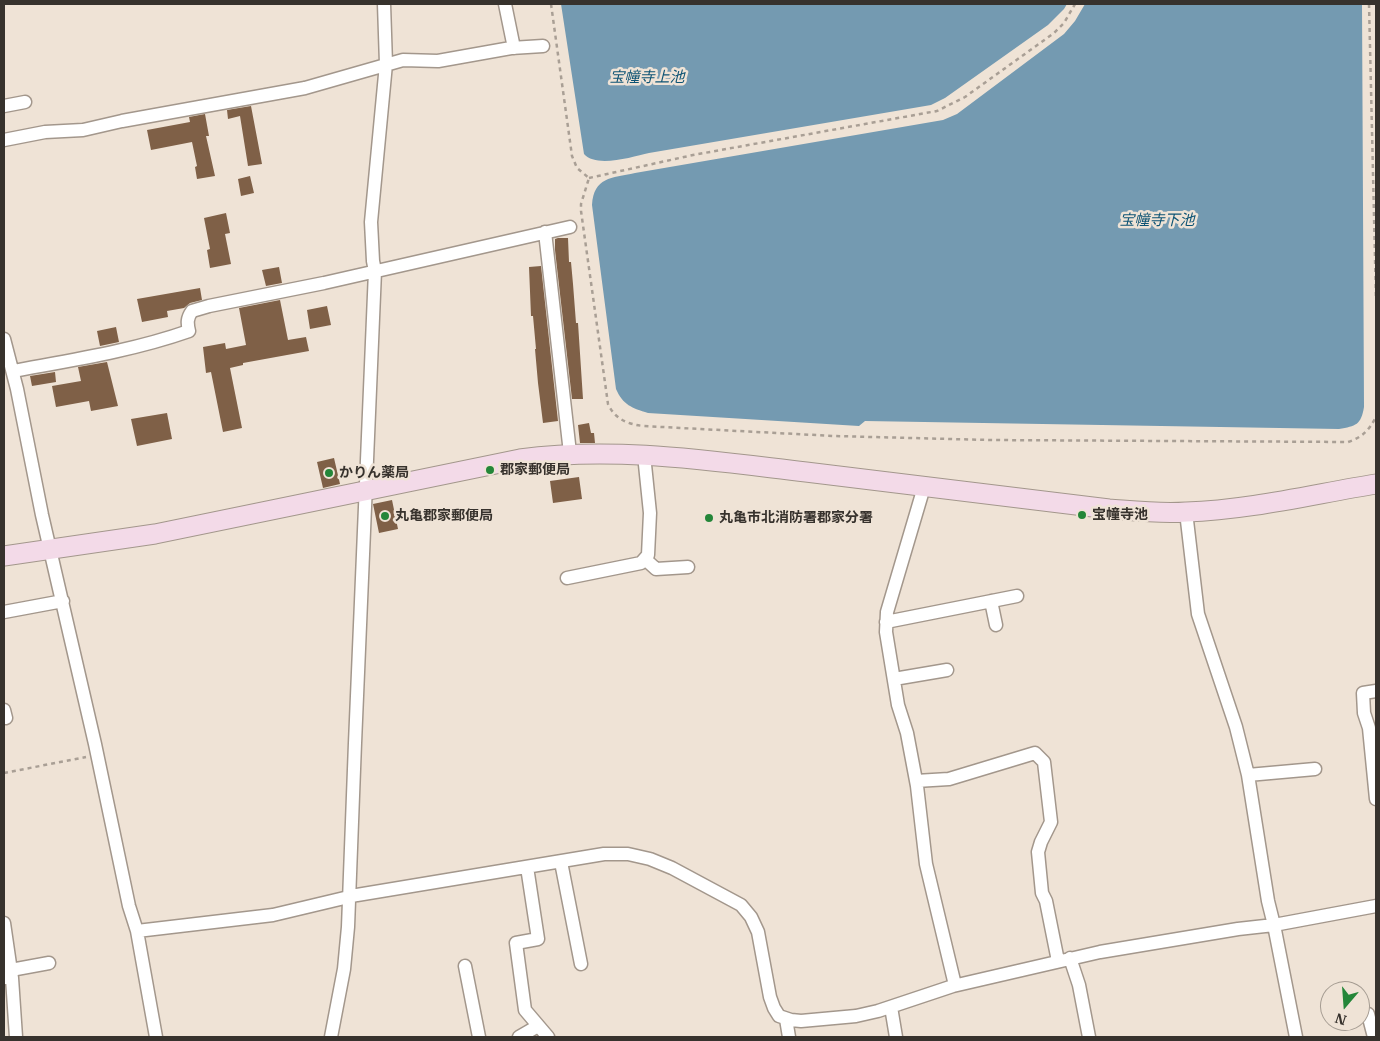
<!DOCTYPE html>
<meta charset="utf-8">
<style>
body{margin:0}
#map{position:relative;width:1380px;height:1041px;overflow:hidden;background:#efe3d6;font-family:"IBM Plex Serif",serif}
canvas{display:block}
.frame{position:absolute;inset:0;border:5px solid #37322d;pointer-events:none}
.north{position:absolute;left:1320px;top:981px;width:50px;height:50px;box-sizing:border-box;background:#efe3d6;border:1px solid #a59c92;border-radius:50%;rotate:198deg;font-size:14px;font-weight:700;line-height:20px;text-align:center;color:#37322d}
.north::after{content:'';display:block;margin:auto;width:18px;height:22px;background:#248639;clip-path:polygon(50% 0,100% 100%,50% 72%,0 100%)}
</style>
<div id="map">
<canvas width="1380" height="1041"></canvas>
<div class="frame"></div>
<div class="north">N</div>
</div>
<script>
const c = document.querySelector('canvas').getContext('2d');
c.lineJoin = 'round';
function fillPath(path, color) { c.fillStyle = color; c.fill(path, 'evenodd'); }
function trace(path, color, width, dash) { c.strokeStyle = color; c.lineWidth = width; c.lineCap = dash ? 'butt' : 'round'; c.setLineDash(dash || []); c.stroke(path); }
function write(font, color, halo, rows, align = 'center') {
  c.font = font + ' "IBM Plex Serif","Noto Sans JP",serif'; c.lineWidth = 5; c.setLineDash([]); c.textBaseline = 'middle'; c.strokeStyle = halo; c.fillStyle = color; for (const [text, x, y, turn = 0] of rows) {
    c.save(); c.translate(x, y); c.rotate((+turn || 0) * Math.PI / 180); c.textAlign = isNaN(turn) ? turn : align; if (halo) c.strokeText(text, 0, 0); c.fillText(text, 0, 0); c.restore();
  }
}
fillPath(new Path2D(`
 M561,4H1067L1064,9L1048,25L945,98L931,105L649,153C632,157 596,168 584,154Z
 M1085,4H1362L1364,407C1361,425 1356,426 1339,429L865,421L859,426L648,413C632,408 623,405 616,389L592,205C594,177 611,178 635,173L943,120L957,114L1064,34L1075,21Z`), '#749ab1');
fillPath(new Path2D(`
 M251,106L262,164L248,166L240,116L228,119L227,110Z
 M205,114L209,136H206L215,176L197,179L195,167L197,166L192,142L151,150L147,130L190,122L189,117Z
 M250,176L254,193L241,196L238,179Z
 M226,213L230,233L225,234L231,264L210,268L207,250L210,249L204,218Z
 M558,238H568L569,262H571L573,284L576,323H578L583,399H572L555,250V239Z
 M541,266L558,421L543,423L538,383L535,349H536L533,316H531L529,267Z
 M279,267L282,283L266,286L262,270Z
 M200,288L202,300L190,303L184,308L167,311L168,317L142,322L137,299Z
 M280,300L288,340L306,337L309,351L243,363V365L230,368L242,428L223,432L211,372L206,373L203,347L225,343L226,349L246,345L239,308Z
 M327,306L331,325L310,329L307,310Z
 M116,327L119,342L100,346L97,331Z
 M107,362L118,406L91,411L89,401L56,407L52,386L81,381L78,367Z
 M55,372L56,382L32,386L30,376Z
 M167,413L172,439L137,446L131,419Z
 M589,423L591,433H594L595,443H580L578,425Z
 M334,458L340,484L323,488L317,462Z
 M579,477L582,499L553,503L550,481Z
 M392,500L398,529L379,533L373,504Z`), '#7f6047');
const street = new Path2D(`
 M505,4L514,48
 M4,106L25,102
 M4,140L45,132L83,130L122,121L305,88L403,60L438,61L511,48L543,46
 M545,232L570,453
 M4,339L17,389L42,515L95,744L129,906L137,931L156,1037
 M13,371C72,360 132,351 189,331C187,323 187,318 192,311L209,306L324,283L570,227
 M924,487L887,612L886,632L898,705L907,733L917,786L926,864L955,985
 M1186,512L1198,614L1236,727L1248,775L1268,901L1274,925L1296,1037
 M645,559L656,569L688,567
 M567,578L641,563L648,555L650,513L644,455
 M991,601L996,625
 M4,612L63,601
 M886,622L1017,596
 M894,679L947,670
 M1376,691L1363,693L1364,713L1369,728L1376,799
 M4,710L6,718
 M1248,775L1315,769
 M916,781L949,779L1035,753L1044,762L1051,822L1041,842L1038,852L1042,893L1046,901L1058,961
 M561,862L581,964
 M527,867L538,939L516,943L525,1010L548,1037
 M4,923L12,978
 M137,931L273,915L357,895L604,854H628L650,859L672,868L741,905L751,917L758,932L770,997L774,1008L779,1016L791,1020L801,1021L856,1016L878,1011L953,986L1100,952L1238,929L1274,925L1376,906
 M1070,958L1079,985L1089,1037
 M465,966L479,1037
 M11,970L49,963
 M4,978H12L16,1037
 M891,1007L896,1037
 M1368,1014L1374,1037
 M786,1019L789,1037
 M331,1037L344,969L348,927L355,743L375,271L373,261L371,222L386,64L384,4
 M519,1037L538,1026`);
const secondary = new Path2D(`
 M4,556L155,534L520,459C616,446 711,461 806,472C907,485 1008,497 1109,509C1135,511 1161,514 1186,512C1250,510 1314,494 1376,484`);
trace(street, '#a3978c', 15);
trace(secondary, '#a3978c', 21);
trace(new Path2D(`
 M551,4L572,156L577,168L589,178L581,204V211L608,404C615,419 627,424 643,426L834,436L989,440L1348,442C1363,437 1369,430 1376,417
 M1369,4L1376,300
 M589,178L693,155L937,111L965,97L1054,33L1064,23L1075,4
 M4,773L86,757`), '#a99f95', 2.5, [4, 4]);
trace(street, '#fff', 12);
trace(secondary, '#f3dae8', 19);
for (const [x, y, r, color] of [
 [490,470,5,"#248639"],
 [329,473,5,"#248639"],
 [1082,515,5,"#248639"],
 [385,516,5,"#248639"],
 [709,518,5,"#248639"]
]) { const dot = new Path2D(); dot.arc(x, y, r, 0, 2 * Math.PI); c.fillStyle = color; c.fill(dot); trace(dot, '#efe3d6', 2); }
write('bold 14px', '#37322d', '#efe3d6', [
 ["郡家郵便局",500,470],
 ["かりん薬局",339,473],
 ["宝幢寺池",1092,515],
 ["丸亀郡家郵便局",395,516],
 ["丸亀市北消防署郡家分署",719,518]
], 'left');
write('italic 15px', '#0d5374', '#efe3d6', [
 ["宝幢寺上池",647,78],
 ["宝幢寺下池",1157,221]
]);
</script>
